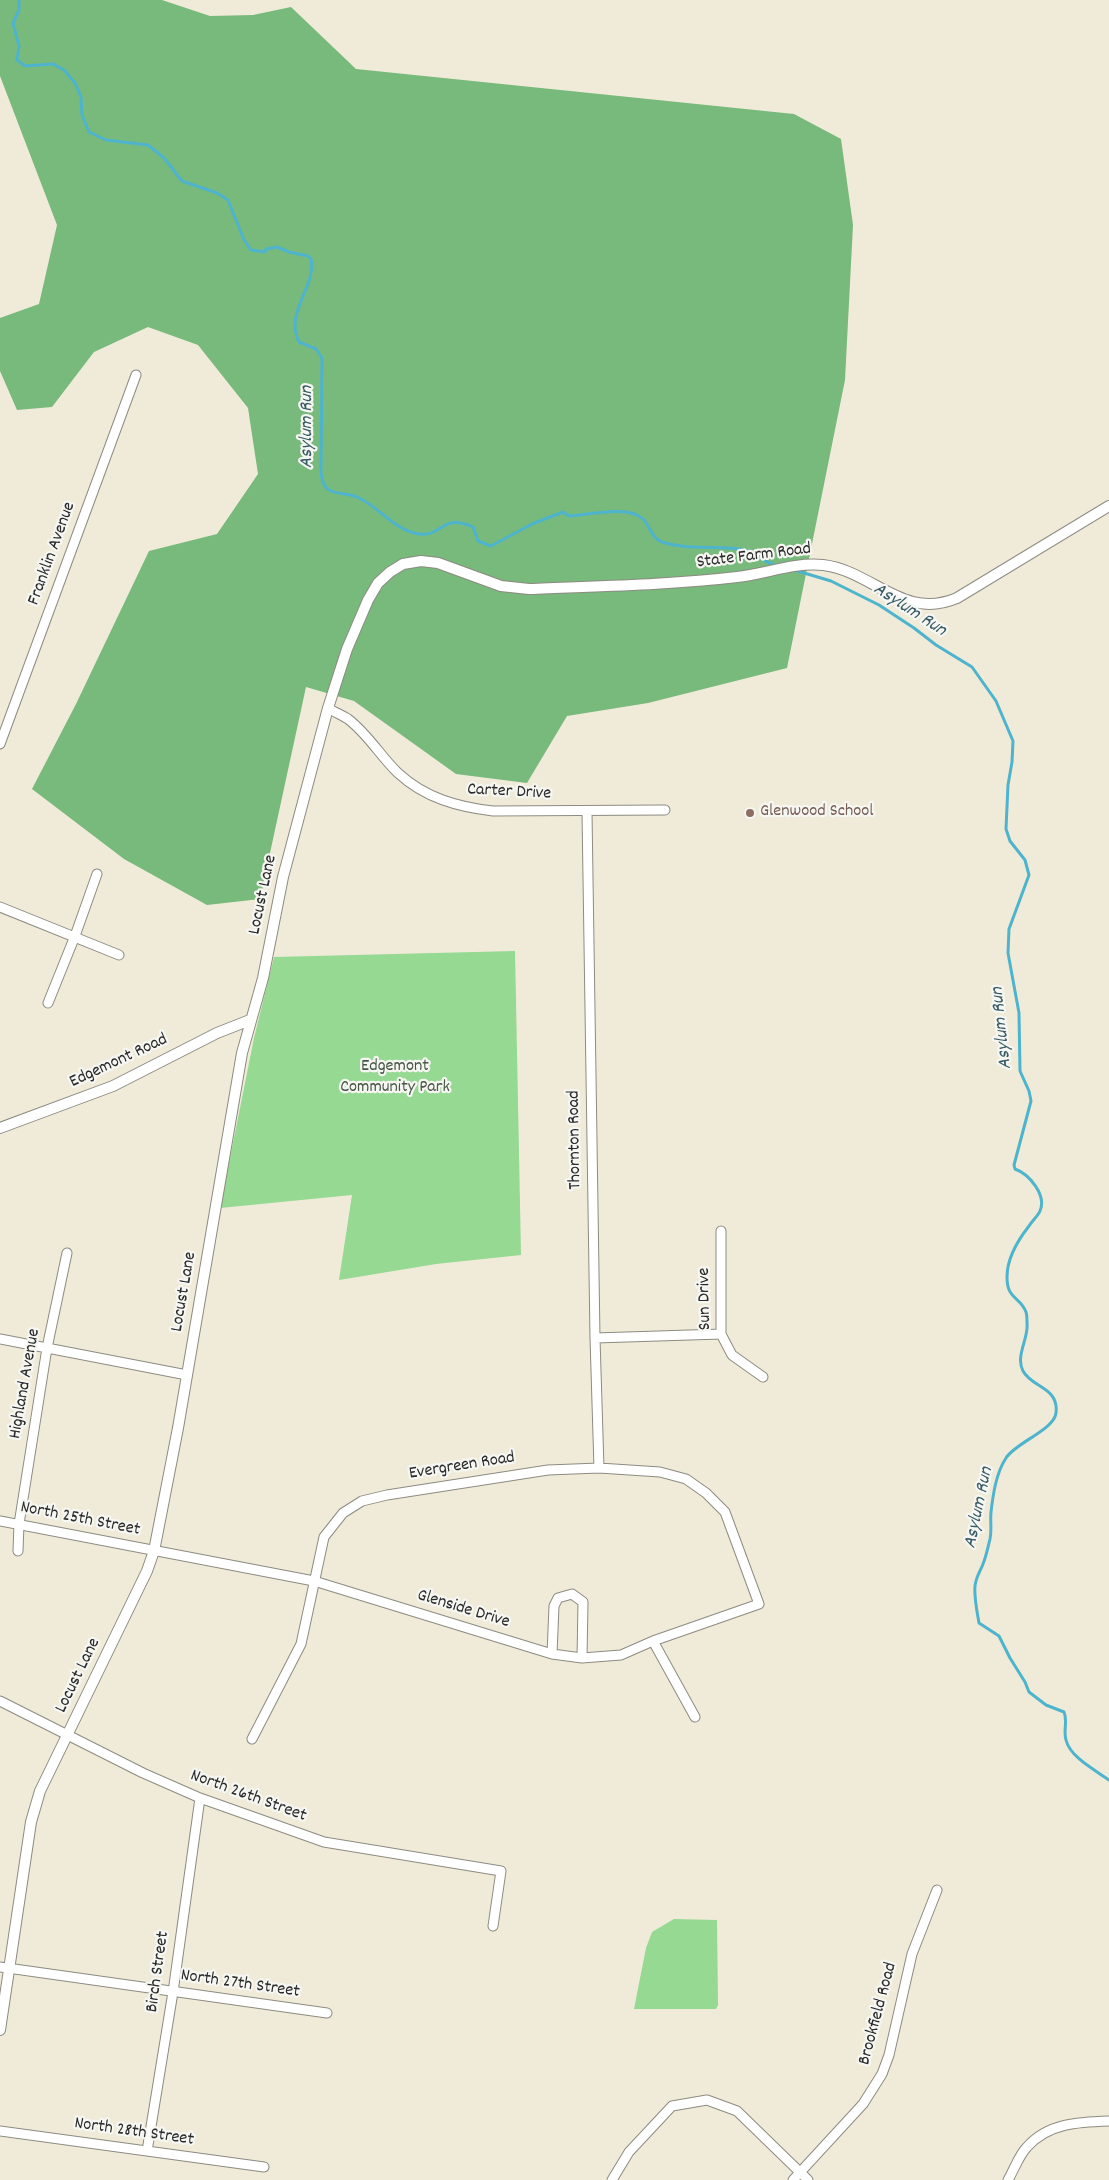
<!DOCTYPE html>
<style>
body{margin:0}
canvas{display:block;background:#efebd8}
</style>
<canvas width="1109" height="2180"></canvas>
<script>
const c = document.querySelector('canvas').getContext('2d');
c.lineJoin = 'round';
function fillPath(path, color) { c.fillStyle = color; c.fill(path, 'evenodd'); }
function trace(path, color, width, dash) { c.strokeStyle = color; c.lineWidth = width; c.lineCap = dash ? 'butt' : 'round'; c.setLineDash(dash || []); c.stroke(path); }
function write(font, color, halo, rows, align = 'center') {
  c.font = font + ' Dekko,sans-serif'; c.lineWidth = 4.5; c.setLineDash([]); c.textBaseline = 'middle'; c.strokeStyle = halo; c.fillStyle = color; for (const [text, x, y, turn = 0] of rows) {
    c.save(); c.translate(x, y); c.rotate((+turn || 0) * Math.PI / 180); c.textAlign = isNaN(turn) ? turn : align; if (halo) c.strokeText(text, 0, 0); c.fillText(text, 0, 0); c.restore();
  }
}
fillPath(new Path2D(`
 M515,951L521,1255L436,1264L339,1280L352,1195L220,1208L254,1038L274,957Z
 M674,1919L717,1920L718,2005L716,2009H634L646,1948L652,1932Z`), '#95d992');
fillPath(new Path2D(`
 M0,0H162L210,16L253,15L291,7L356,69L794,114L841,139L853,225L845,380L787,668L648,703L567,716L527,783L456,774L354,701L306,687L260,899L207,905L124,859L32,789L76,704L149,551L217,534L258,474L248,408L198,345L148,327L94,352L52,407L17,410L0,371V318L39,304L57,225L0,76Z`), '#78b97c');
trace(new Path2D(`
 M19,0V10L13,23L19,46L17,60L25,66L53,64L64,70L75,83L81,97L82,115L89,132L106,140L148,145L164,158L182,181L217,193L228,200L244,240L251,250L265,252L266,249L277,247L289,252L308,256L311,259C317,286 284,312 299,342L316,349L322,358L321,473C322,480 323,486 329,490C338,495 350,493 359,498C379,507 395,531 419,534C443,537 441,513 473,527L478,541L491,546L532,524L563,512L569,516C588,515 628,505 643,519C650,526 652,539 662,542C692,552 722,543 752,552C757,553 760,558 764,560C768,563 773,564 778,566
 M794,570L831,581L879,605L914,628L936,645L972,667L996,701L1013,741L1012,762L1008,785L1006,829L1010,841L1025,860L1029,875L1009,929L1008,953L1019,1013L1020,1071L1029,1091L1031,1101L1014,1165L1015,1169C1029,1174 1047,1195 1040,1211C1038,1216 1032,1221 1029,1226C1018,1240 1007,1258 1007,1277C1007,1300 1020,1296 1026,1312C1027,1315 1027,1320 1027,1323C1029,1338 1015,1356 1023,1371C1032,1388 1059,1387 1056,1413C1054,1430 1015,1443 1006,1458C996,1473 993,1495 991,1512C990,1521 992,1530 990,1539C988,1547 986,1557 983,1564C980,1572 976,1577 975,1586C974,1598 977,1611 979,1623L999,1636L1010,1658L1025,1682L1029,1692L1046,1705L1064,1712C1068,1721 1063,1730 1066,1740C1070,1757 1095,1770 1109,1780`), '#4eb4cd', 3);
const minor = new Path2D(`
 M328,708C334,712 342,715 348,719C368,734 381,757 398,773C425,798 458,807 493,811L665,810
 M0,744L136,375
 M587,812L595,1338L599,1468
 M0,907L119,955
 M48,1003L75,936L97,874
 M721,1231V1334L732,1355L763,1377
 M595,1338L721,1334
 M0,1339L187,1375
 M0,1521L314,1581L552,1654L582,1658L621,1655L653,1641L759,1604L725,1512L706,1493L686,1479L660,1472L599,1468L548,1470L387,1495L362,1501L343,1513L324,1537L301,1644L252,1739
 M18,1551L19,1524L47,1348L67,1253
 M653,1641L695,1717
 M552,1654L554,1606L558,1598L572,1594L583,1602L582,1658
 M0,1701L143,1773L200,1798L324,1842L501,1871L493,1926
 M0,1967L327,2013
 M0,2131L264,2167
 M147,2151L173,1992L200,1798
 M612,2180L629,2152L672,2106L707,2100L737,2111L808,2180
 M793,2180L863,2104L882,2074L889,2055L912,1954L937,1890
 M1008,2180C1014,2170 1019,2155 1027,2147C1048,2123 1079,2122 1109,2121`);
const tertiary = new Path2D(`
 M0,1128L113,1086L217,1033L250,1020
 M0,2030L31,1822L40,1791L147,1571L154,1551L178,1428L242,1053L263,978L283,877L328,708L347,649L368,600L378,583L390,572L403,564L421,561L438,563L501,586L529,589C598,586 668,585 737,577C766,574 793,562 823,565C873,571 903,621 957,598L1109,506`);
trace(minor, '#8d8b82', 11);
trace(tertiary, '#8d8b82', 12);
trace(minor, '#fff', 9);
trace(tertiary, '#fff', 10);
for (const [x, y, r, color] of [
 [750,813,5,"#8d6e63"]
]) { const dot = new Path2D(); dot.arc(x, y, r, 0, 2 * Math.PI); c.fillStyle = color; c.fill(dot); trace(dot, '#f6f6f2', 2); }
write('18px', '#2b2b2b', '#f6f6f2', [
 ["Franklin Avenue",53,554,-70],
 ["State Farm Road",754,557,-7],
 ["Carter Drive",509,793,3],
 ["Locust Lane",264,895,-78],
 ["Edgemont Road",119,1062,-25],
 ["Thornton Road",576,1140,-91],
 ["Locust Lane",185,1292,-80],
 ["Sun Drive",706,1299,-91],
 ["Highland Avenue",26,1384,-80],
 ["Evergreen Road",462,1467,-9],
 ["North 25th Street",80,1520,11],
 ["Glenside Drive",463,1610,17],
 ["Locust Lane",79,1676,-64],
 ["North 26th Street",248,1797,20],
 ["Birch Street",159,1972,-82],
 ["North 27th Street",240,1985,8],
 ["Brookfield Road",879,2014,-75],
 ["North 28th Street",134,2133,8]
]);
write('18px', '#785e54', '#f6f6f2', [
 ["Glenwood School",760,813]
], 'left');
write('18px', '#465645', '#f6f6f2', [
 ["Edgemont",395,1068],
 ["Community Park",395,1089]
]);
write('italic 19px', '#375b64', '#f6f6f2', [
 ["Asylum Run",308,427,-90],
 ["Asylum Run",909,611,33],
 ["Asylum Run",1003,1028,-96],
 ["Asylum Run",980,1508,-78]
]);
</script>
